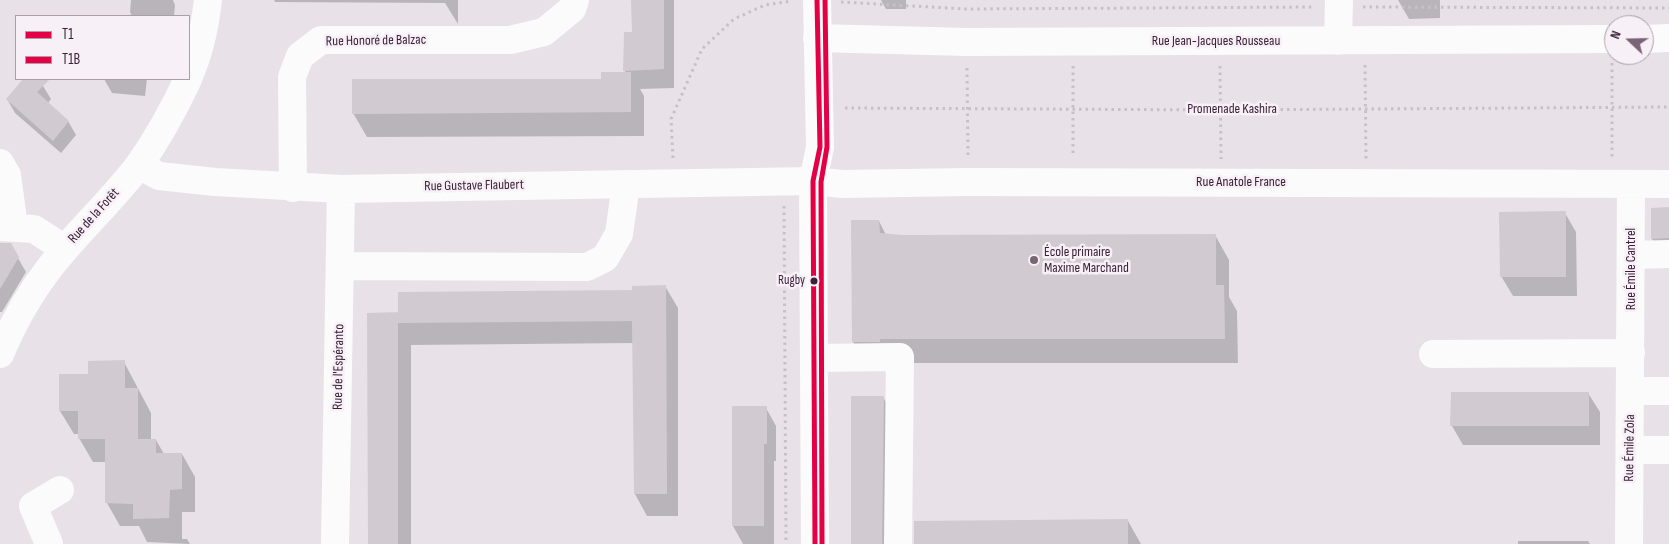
<!DOCTYPE html>
<meta charset="utf-8">
<style>
body{margin:0}
#map{position:relative;width:1669px;height:544px;overflow:hidden;background:#e8e2e8;font-family:"Sofia Sans Condensed",sans-serif}
canvas{display:block}
.legend{position:absolute;left:15px;top:15px;width:175px;height:65px;box-sizing:border-box;background:#f7f0f7;border:1px solid #ac9daa;margin:0;padding:6px 9px;list-style:none;font-size:15px;color:#3b2037}
.legend li{display:flex;align-items:center;gap:10px;height:25px}
.legend b{width:25px;border:1px solid #ac9daa}
.north{position:absolute;left:1604px;top:15px;width:50px;height:50px;box-sizing:border-box;background:#f7f0f7;border:1px solid #ac9daa;border-radius:50%;rotate:291deg;font-size:14px;font-weight:700;line-height:20px;text-align:center;color:#3b2037}
.north::after{content:'';display:block;margin:auto;width:18px;height:22px;background:#786475;clip-path:polygon(50% 0,100% 100%,50% 72%,0 100%)}
</style>
<div id="map">
<canvas width="1669" height="544"></canvas>
<ul class="legend">
<li><b style="height:6px;background:#e50046"></b>T1</li>
<li><b style="height:6px;background:#e50046"></b>T1B</li>
</ul>
<div class="north">N</div>
</div>
<script>
const c = document.querySelector('canvas').getContext('2d');
c.lineJoin = 'round';
function fillPath(path, color) { c.fillStyle = color; c.fill(path, 'evenodd'); }
function trace(path, color, width, dash) { c.strokeStyle = color; c.lineWidth = width; c.lineCap = dash ? 'butt' : 'round'; c.setLineDash(dash || []); c.stroke(path); }
function write(font, color, halo, rows, align = 'center') {
  c.font = font + ' "Sofia Sans Condensed",sans-serif'; c.lineWidth = 5; c.setLineDash([]); c.textBaseline = 'middle'; c.strokeStyle = halo; c.fillStyle = color; for (const [text, x, y, turn = 0] of rows) {
    c.save(); c.translate(x, y); c.rotate((+turn || 0) * Math.PI / 180); c.textAlign = isNaN(turn) ? turn : align; if (halo) c.strokeText(text, 0, 0); c.fillText(text, 0, 0); c.restore();
  }
}
fillPath(new Path2D(`
 M131,0H173L175,5L174,16H132L130,12Z
 M274,0H458V24L445,3L275,2Z
 M632,0H674V88L640,89L644,96V136L367,137L353,113L602,80L626,73L624,70L633,33Z
 M881,0H906V9H886Z
 M1398,0H1440V18L1409,19Z
 M25,79H35L43,86L51,99L48,103L68,121L76,135L61,153L15,113L7,99Z
 M104,79H147L145,96L112,93Z
 M1669,209V252H1660L1652,239Z
 M1565,213L1576,232L1577,296H1513L1501,276Z
 M879,221L886,235H1215L1229,260V297L1237,311L1238,363H894L867,366L853,342Z
 M0,245L11,246L26,272L2,312H0Z
 M665,286L678,308V516H647L635,494L634,343L411,345V544H369L397,313L633,292Z
 M124,362L151,413V440H156L164,454H182L195,477V512H182V539H187L190,544L147,542L139,526H120L107,503V462H93L79,438V434H74L60,411L89,376Z
 M1588,393L1600,412V445H1463L1452,426Z
 M883,397L897,421L896,544H853Z
 M766,408L776,426V461H774V544H743L733,526Z
 M1128,521L1141,544H915Z
 M1518,541H1588L1590,544H1518Z`), '#0003');
fillPath(new Path2D(`
 M631,0H664V69L623,71L624,32H632Z
 M601,72H631V112L352,114V79H601Z
 M23,79H50L37,92L69,121L53,141L6,99Z
 M1669,207V238L1651,239V208Z
 M1566,211V277H1500L1499,212Z
 M851,220H879L880,233L902,235L1216,234V285H1224L1225,339H880V342H852Z
 M0,243H11L19,257L0,289Z
 M666,285L667,494H634L632,321L398,323V292L632,290V286Z
 M398,312V544H368L367,313Z
 M125,360V388H138V439H156V453H182V489L170,490L169,518L133,519V504L105,503V439H78V411H59V374H88V361Z
 M1451,392H1589V426H1450Z
 M851,396H884L882,544H851Z
 M732,406H767V444H764V526H732Z
 M1128,519V544H914V521Z`), '#d1cbd1');
trace(new Path2D(`
 M841,2L966,9L1314,7
 M1363,7L1669,8
 M1612,63V159
 M1365,65L1366,159
 M1073,66V157
 M1220,66L1221,159
 M967,68L968,156
 M845,108L1220,110L1669,107
 M673,158L671,119L702,49L734,19L765,5L792,1
 M784,206L786,544`), '#c9bfc7', 3, [2.5, 4]);
trace(new Path2D(`
 M817,38L967,42L1614,39
 M1644,39L1669,38
 M1338,41L1339,0
 M189,76C200,51 205,27 208,0
 M0,163L7,175L14,227
 M139,165L159,176L215,182L341,189L813,181L842,184L968,182L1669,184
 M293,188L292,77L300,56L321,40H510L544,32L572,9L575,0
 M0,227L34,229L65,249
 M1632,255L1669,254
 M341,266L587,267L605,258L619,234L626,184
 M0,354C16,316 39,278 66,248C90,220 117,194 139,165C158,138 174,109 188,79
 M1433,354L1631,353
 M815,358L900,357L898,544
 M1631,391H1669
 M1630,450H1669
 M49,544L33,506L60,490
 M335,544L341,189
 M815,544L813,181L820,147L817,0
 M1629,544L1631,185`), '#fcfbfc', 28);
trace(new Path2D(`
 M815,544L813,181L820,147L817,0`), '#e50046', 5);
trace(new Path2D(`
 M822,544L821,182L827,147L825,0`), '#e50046', 5);
for (const [x, y, r, color] of [
 [1034,260,5,"#786475"],
 [814,281,4.5,"#3b2037"]
]) { const dot = new Path2D(); dot.arc(x, y, r, 0, 2 * Math.PI); c.fillStyle = color; c.fill(dot); trace(dot, '#f7f0f7', 2); }
write('13px', '#3b2037', '#f7f0f7', [
 ["Rugby",805,281]
], 'right');
write('14px', '#3b2037', '#f7f0f7', [
 ["Rue Honoré de Balzac",376,41,-1],
 ["Rue Jean-Jacques Rousseau",1216,41],
 ["Promenade Kashira",1232,109],
 ["Rue Anatole France",1241,182],
 ["Rue Gustave Flaubert",474,186,-1],
 ["Rue de la Forêt",94,216,-48],
 ["Rue Émile Cantrel",1631,269,-90],
 ["Rue de l'Espéranto",339,367,-89],
 ["Rue Émile Zola",1630,448,-89]
]);
write('14px', '#3b2037', '#f7f0f7', [
 ["École primaire",1044,252],
 ["Maxime Marchand",1044,268]
], 'left');
</script>
